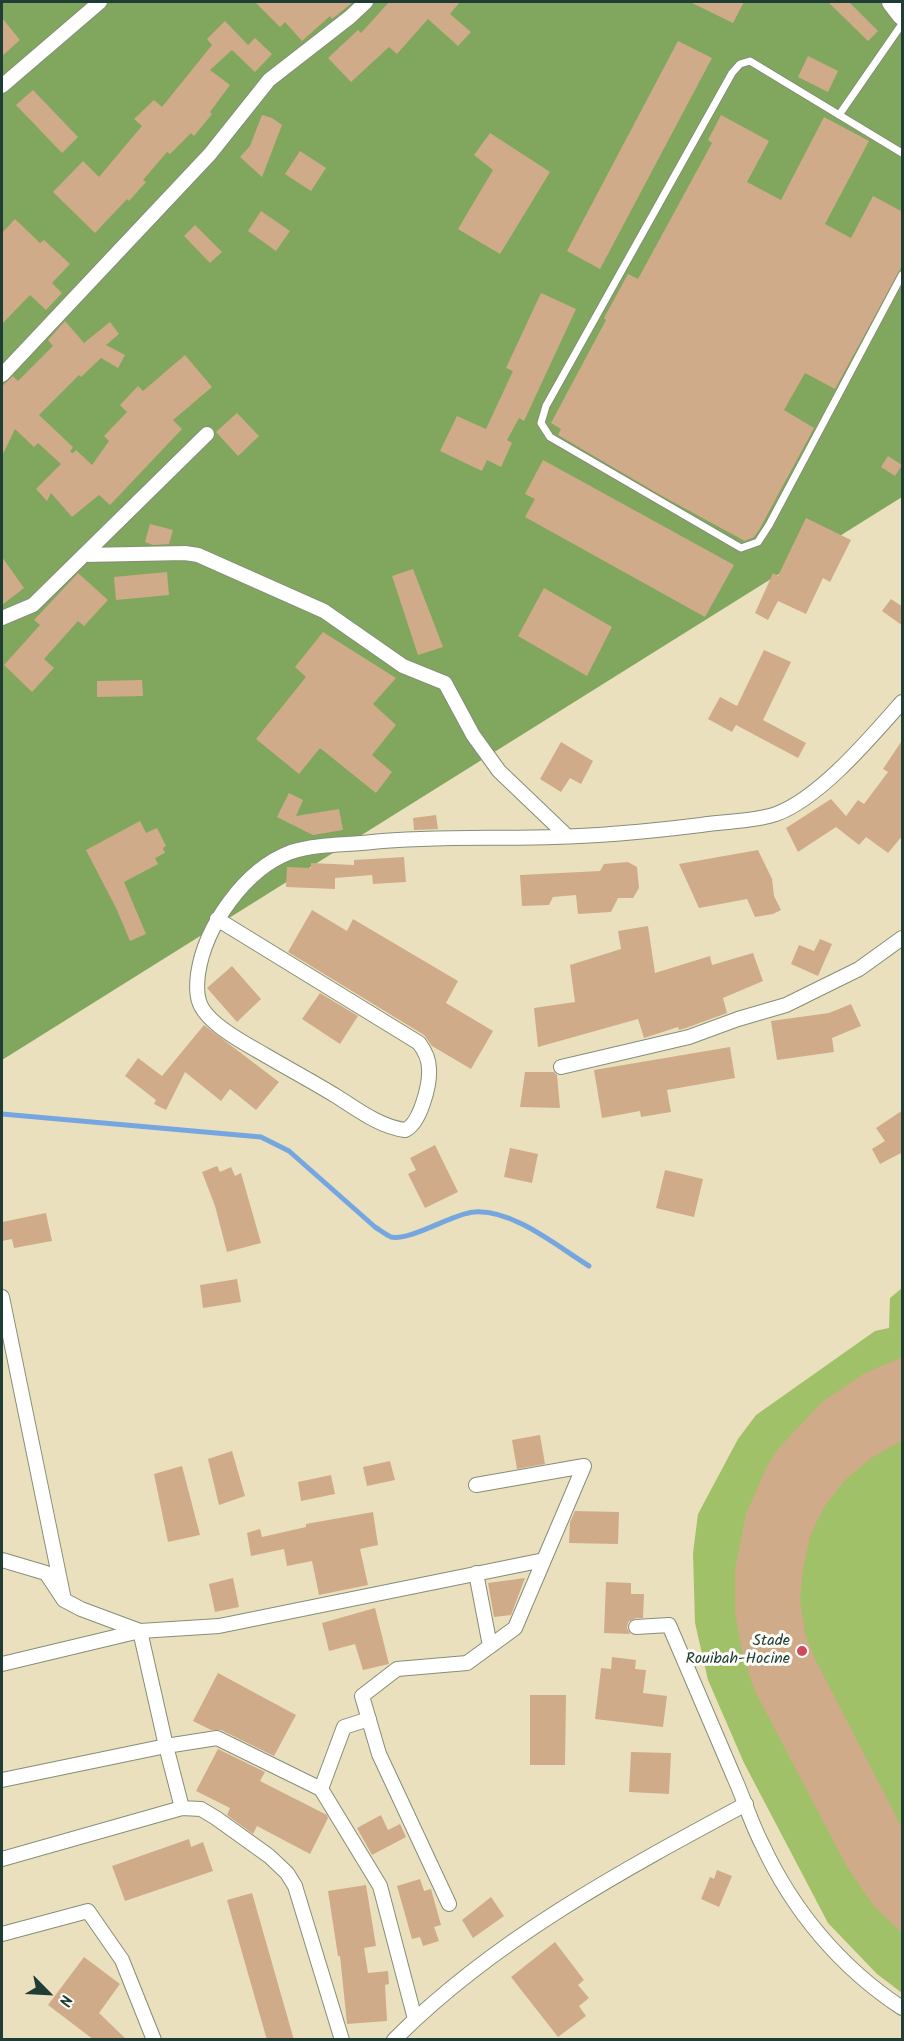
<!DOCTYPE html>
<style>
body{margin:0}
#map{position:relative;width:904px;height:2041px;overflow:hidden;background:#ebe0bd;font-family:Kalam,sans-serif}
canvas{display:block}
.frame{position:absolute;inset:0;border:3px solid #1f3d34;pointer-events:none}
.north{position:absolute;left:18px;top:1963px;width:60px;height:60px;-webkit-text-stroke:4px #fdfcf7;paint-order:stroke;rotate:114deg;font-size:16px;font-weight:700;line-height:24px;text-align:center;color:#1f3d34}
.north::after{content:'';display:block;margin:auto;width:21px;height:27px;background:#1f3d34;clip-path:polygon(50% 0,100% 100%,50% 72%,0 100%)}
</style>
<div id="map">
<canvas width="904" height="2041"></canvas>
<div class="frame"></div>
<div class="north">N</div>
</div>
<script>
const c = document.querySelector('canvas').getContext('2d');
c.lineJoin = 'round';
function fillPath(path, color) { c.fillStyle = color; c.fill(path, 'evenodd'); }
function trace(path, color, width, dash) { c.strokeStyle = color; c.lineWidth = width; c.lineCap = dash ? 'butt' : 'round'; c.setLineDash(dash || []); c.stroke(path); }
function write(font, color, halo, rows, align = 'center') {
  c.font = font + ' Kalam,sans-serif'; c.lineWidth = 6; c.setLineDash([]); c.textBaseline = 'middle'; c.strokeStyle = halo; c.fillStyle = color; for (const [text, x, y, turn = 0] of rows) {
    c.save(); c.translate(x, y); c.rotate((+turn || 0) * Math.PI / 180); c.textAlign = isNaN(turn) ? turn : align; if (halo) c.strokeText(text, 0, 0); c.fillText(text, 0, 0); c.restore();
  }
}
fillPath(new Path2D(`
 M902,1288V1993L877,1974L828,1923L744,1763L708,1680L695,1623L693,1553L698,1514L738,1439L756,1415L875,1331L889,1328L890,1298Z`), '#a1c169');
fillPath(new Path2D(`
 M2,2H902V497L2,1060Z`), '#80a75d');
trace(new Path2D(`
 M2,1114L261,1137L289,1151L375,1227C380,1230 386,1235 391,1237C411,1241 454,1213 474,1212C513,1209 558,1247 589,1266`), '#76a6e0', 5);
fillPath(new Path2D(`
 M255,2H353L332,19L330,16L302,41L285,22L280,27Z
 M389,2H460L450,14L471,32L458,46L428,19L397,54L389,47L351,82L328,58L358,30L361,33Z
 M690,2H744L733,23Z
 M828,2H849L878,31L868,41Z
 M2,18L20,40L2,56Z
 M225,21L248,45L255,38L272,54L255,72L232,50L210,70L230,85L210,112L212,114L194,136L191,133L170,154L167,152L143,180L146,182L129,201L127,199L95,233L53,192L83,161L99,177L142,126L134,119L154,100L162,107L212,45L207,39Z
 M678,41L712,58L600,269L567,251Z
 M808,56L838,71L828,92L798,77Z
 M33,90L78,137L62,153L16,105Z
 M262,115L272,118L282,125L262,177L240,157L250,146Z
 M721,115L769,141L747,182L781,200L824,117L869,141L825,224L851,238L873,196L903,212V264L835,389L805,373L784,410L814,428L759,530L754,537L745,541L662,496L558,435L561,429L551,423L606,320L604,318L628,274L638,279L712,143L708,140Z
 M490,133L550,172L500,254L458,229L493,170L474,155Z
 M300,151L326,168L311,191L285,174Z
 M261,211L290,231L276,251L248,231Z
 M15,219L40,243L44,240L70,264L52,283L62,293L46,310L30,295L2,324V233Z
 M195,225L222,252L210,263L184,236Z
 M541,293L576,309L524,421L519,418L507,440L512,443L501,467L487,460L482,471L440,451L457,416L486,429L513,371L506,368Z
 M65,321L84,343L110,322L119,334L106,345L125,355L118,368L101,358L81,377L79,375L39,415L73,447L70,452L73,453L76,450L92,465L109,441L104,436L127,412L120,405L138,386L143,391L185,355L212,387L173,420L182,429L110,505L99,495L72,517L51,493L47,501L36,489L61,464L38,443L34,447L15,429L2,456V386L13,376L18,381L53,346L48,340Z
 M237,413L259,436L238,456L216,432Z
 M888,456L902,465L895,476L881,467Z
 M543,460L734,565L705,617L525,517L535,499L525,494Z
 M806,518L851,540L830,582L823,578L806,614L778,601L768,620L755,613L773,573L778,576Z
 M150,524L173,530L169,544L153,545L145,542Z
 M2,557L24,588L2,605Z
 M413,569L443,647L418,655L392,576Z
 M167,572L169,595L116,600L114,577Z
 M78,573L108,600L84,626L78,621L44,659L54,668L32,692L4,665L40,625L34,620Z
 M544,588L612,627L587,676L518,636Z
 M891,599L903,607V626L882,611Z
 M323,632L396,678L373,704L396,725L372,755L392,772L376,793L320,748L299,774L256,739L306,677L295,667Z
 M764,650L791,662L763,720L806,743L798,758L736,725L732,732L708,719L720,697L737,706Z
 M142,680L143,696L97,697V681Z
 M903,739V835L888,853L866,837L859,845L836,827L798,852L786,828L831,799L846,816L858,800L864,804L888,772L883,769Z
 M561,742L593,761L581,784L570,778L561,792L540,779Z
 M289,793L303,800L296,816L339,809L343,830L313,835L277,817Z
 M436,815L438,829L414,830L413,818Z
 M140,821L146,833L157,828L166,846L163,848L165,853L155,858L158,864L124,882L146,934L130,941L117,910L86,850Z
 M758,850L772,879L774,896L781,910L773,914L755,917L747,899L699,908L679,864Z
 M404,857L406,882L373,884L372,875L335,878V889L286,887L287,867L311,868V863L354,865V860Z
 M628,862L637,867L639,888L633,898H618L611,912L578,914L576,895L553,897L549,905L522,906L520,875L600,871L604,864Z
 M312,910L347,931L353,919L458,981L446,1003L493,1031L471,1069L432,1046L424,1035L288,952Z
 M648,926L655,973L710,956L712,965L753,953L763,981L723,998L727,1013L686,1028L679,1030L678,1027L644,1038L638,1019L538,1047L534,1008L575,1002L570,965L621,949L618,931Z
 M820,939L832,944L818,976L791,964L799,945L814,951Z
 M232,966L261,999L237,1022L207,988Z
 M320,993L358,1016L340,1044L302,1019Z
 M851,1004L861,1026L832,1038L834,1052L777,1060L771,1021L829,1013Z
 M204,1025L279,1082L256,1110L230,1089L221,1101L185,1072L166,1110L154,1104L156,1100L125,1076L138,1058L162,1076Z
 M730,1047L735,1078L667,1090L671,1112L641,1117L640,1111L602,1118L594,1070Z
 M525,1072H554L557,1075L560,1108L520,1107Z
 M903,1110V1152L880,1164L872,1149L885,1141L876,1128Z
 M435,1145L458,1192L425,1208L408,1174L416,1170L410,1158Z
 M510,1148L538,1154L532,1183L504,1177Z
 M217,1166L220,1172L231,1167L235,1176L241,1173L261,1243L227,1252L215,1206L202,1172Z
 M665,1170L703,1179L694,1217L656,1208Z
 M46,1213L52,1241L14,1248L12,1239L2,1241V1222Z
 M237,1279L241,1302L203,1308L200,1285Z
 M903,1357V1440L870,1459L844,1481L824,1507L810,1536L803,1569L800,1600L805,1634L815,1659L903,1830V1934L873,1905L847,1867L754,1689L742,1651L735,1612V1570L746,1514L768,1464L779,1448L821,1403L865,1373Z
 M540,1435L545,1464L517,1469L512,1440Z
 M232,1451L245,1496L219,1505L208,1459Z
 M390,1461L395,1480L367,1486L363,1467Z
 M182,1466L200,1535L168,1542L154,1474Z
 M331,1475L335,1494L301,1501L298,1482Z
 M575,1511L619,1512L618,1544L569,1543L570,1522Z
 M373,1512L378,1545L360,1549L368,1585L319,1595L312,1561L287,1566L284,1549L251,1556L247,1533L260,1529L262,1537L306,1527V1524Z
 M233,1578L239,1607L215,1612L209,1584Z
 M525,1578L511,1615L494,1617L488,1583Z
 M606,1582L631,1583V1594H644L643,1618H636L628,1622L627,1628L630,1634L604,1633Z
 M375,1608L389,1664L363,1670L355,1644L329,1651L322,1623Z
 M612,1657L636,1660L635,1669L646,1670L643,1693L667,1696L663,1727L595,1719L601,1668L611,1669Z
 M218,1673L296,1715L274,1756L221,1730H211L193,1721Z
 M530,1695H566L565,1765H530Z
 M218,1749L265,1772L260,1781L327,1815L328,1818L310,1854L257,1826L253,1834L227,1815L230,1808L196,1791Z
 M631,1752L671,1753L669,1794L629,1792Z
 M381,1815L388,1830L400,1824L406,1837L372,1855L357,1828Z
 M189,1839L191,1847L203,1842L213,1871L125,1901L112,1866Z
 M717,1870L732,1876L719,1907L701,1899L710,1877L714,1879Z
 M420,1879L424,1891L431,1889L441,1925L434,1927L439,1941L423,1946L420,1937L412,1939L397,1886Z
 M366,1885L376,1946L364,1948L368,1973L388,1971L389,1984L385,1985L387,2021L347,2024L340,1956H338L328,1891Z
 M252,1893L294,2040H267L227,1900Z
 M491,1897L504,1916L473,1938L462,1920Z
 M555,1942L584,1980L578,1985L589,1998L579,2006L586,2016L558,2037L511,1977Z
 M84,1957L120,1984L99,2013L127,2040H94L48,2005Z`), '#d0ab89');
const lane = new Path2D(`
 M839,115L902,24
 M902,153L750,61L740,64L732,73L546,406L541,423L550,437L741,548L758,542L769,525L902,275`);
const street = new Path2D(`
 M2,86L100,2
 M2,375L210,154L269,80L350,17L366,2
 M84,555L185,553L198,555L324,611L403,666L445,683L473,735L499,771L567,836
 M2,618L33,605L207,434
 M217,919L419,1043C425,1051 429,1059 429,1069C430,1085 420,1124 405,1130C380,1127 357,1109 336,1096C313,1082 289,1069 265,1055C246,1044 205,1023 199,1001C196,992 197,982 198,974C205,926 245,869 291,852C316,844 346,845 372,842C433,836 493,839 553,837C602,836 652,831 701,825C725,821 753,822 776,814C820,798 871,737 902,702
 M561,1067L689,1037L738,1019L786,1005L859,969L902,938
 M2,1297L64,1600
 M476,1485L584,1466
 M2,1560L46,1573L64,1600L81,1609L140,1631
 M476,1573L490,1646
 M636,1627L669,1625C691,1676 712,1726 734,1777C744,1799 751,1823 762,1844C793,1911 841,1968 902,2008
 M140,1631L166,1746L182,1808
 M2,1664L140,1631L219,1626L544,1560
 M2,1780L166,1746L217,1738L321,1789L380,1886L415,2019
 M321,1789L344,1727L369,1719
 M2,1859L182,1808L201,1809L216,1818L269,1856L287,1873L295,1886L342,2040
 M449,1904L379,1754L362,1696L397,1669L467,1663L515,1628L584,1466
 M2,1934L88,1911L122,1960L154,2040
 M394,2040C493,1940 623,1870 746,1804`);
const secondary = new Path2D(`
 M892,2L902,15`);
trace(lane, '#858e78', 9);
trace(street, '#858e78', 16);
trace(secondary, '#858e78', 22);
trace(lane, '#fff', 7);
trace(street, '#fff', 14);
trace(secondary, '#fff', 20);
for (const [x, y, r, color] of [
 [802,1651,6,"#d1495b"]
]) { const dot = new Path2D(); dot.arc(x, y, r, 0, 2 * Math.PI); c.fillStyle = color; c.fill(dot); trace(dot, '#fdfcf7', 2); }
write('16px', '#1f3d34', '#fdfcf7', [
 ["Stade",790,1642],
 ["Rouibah-Hocine",790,1660]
], 'right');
</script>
